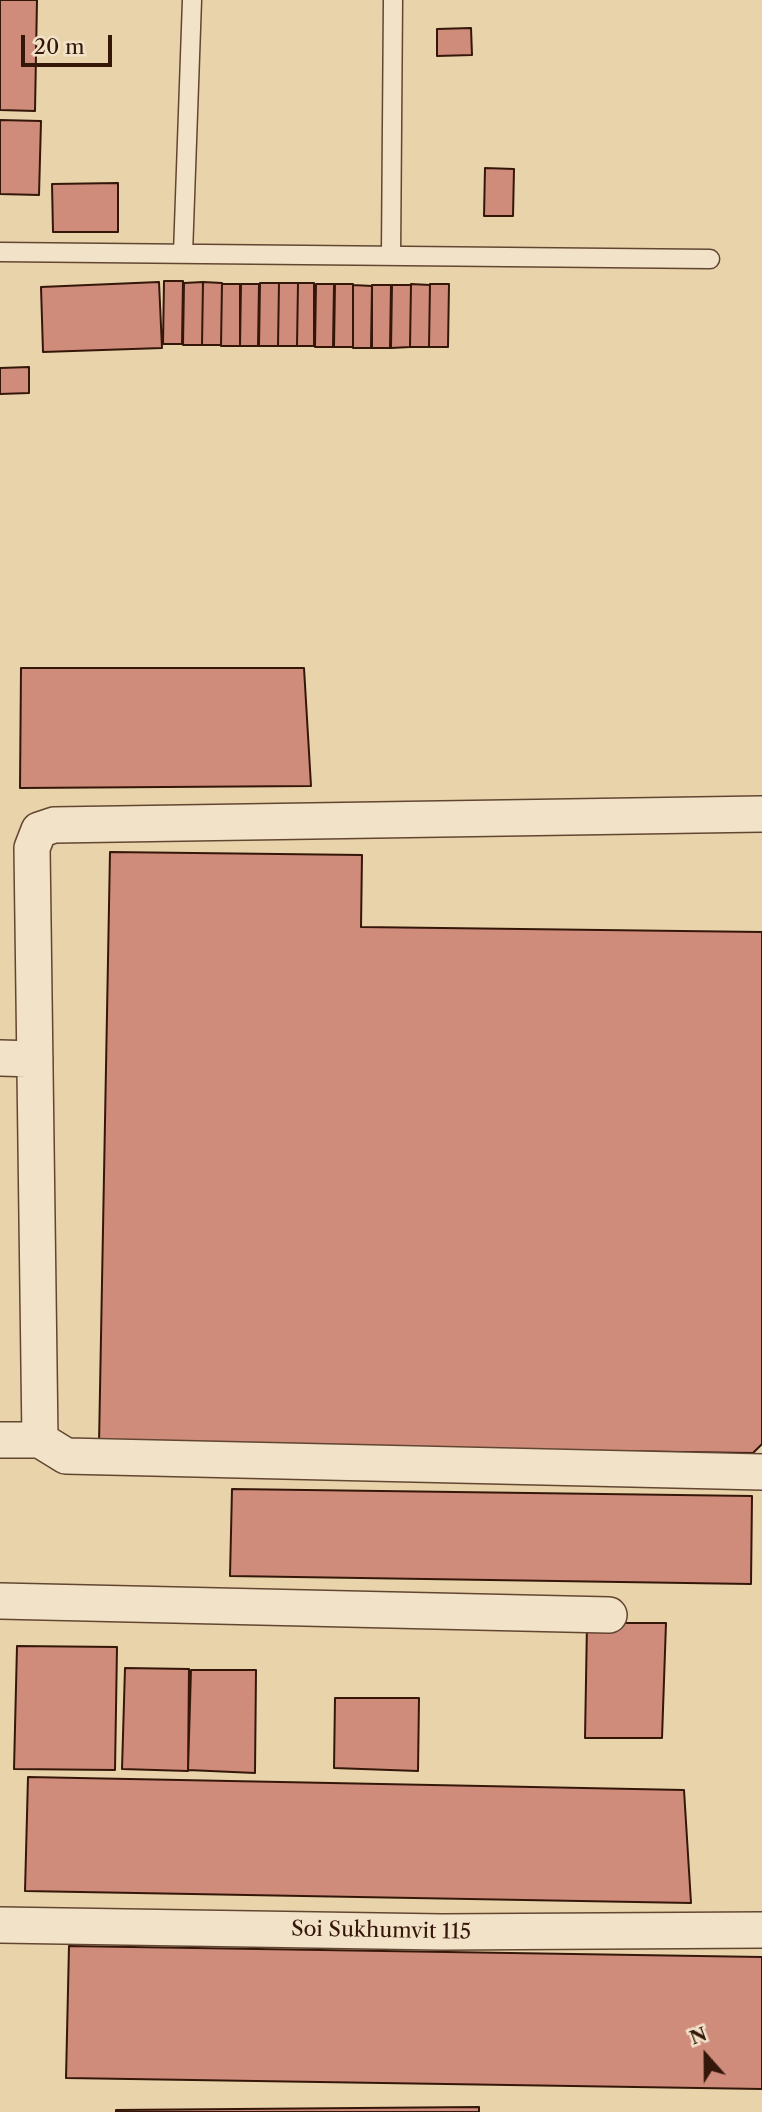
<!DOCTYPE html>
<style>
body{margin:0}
#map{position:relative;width:762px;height:2112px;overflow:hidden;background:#e9d3aa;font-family:"Libre Caslon Text",serif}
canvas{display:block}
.north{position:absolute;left:671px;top:2021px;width:70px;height:70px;-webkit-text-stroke:5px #f1e2c8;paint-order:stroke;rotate:339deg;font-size:19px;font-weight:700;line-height:28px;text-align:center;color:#35170a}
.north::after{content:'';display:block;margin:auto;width:24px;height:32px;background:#35170a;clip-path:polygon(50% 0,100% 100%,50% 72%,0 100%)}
.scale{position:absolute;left:21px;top:35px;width:91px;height:32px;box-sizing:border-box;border:4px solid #35170a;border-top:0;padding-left:9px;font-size:21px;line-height:24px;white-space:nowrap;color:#35170a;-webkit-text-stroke:5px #f1e2c8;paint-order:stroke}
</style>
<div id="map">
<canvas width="762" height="2112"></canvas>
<div class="north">N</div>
<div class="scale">20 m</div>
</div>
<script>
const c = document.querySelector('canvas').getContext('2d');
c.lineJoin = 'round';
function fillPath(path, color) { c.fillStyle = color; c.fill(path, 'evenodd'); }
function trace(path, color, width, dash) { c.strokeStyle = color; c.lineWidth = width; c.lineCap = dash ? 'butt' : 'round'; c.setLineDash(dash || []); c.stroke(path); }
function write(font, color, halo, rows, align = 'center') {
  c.font = font + ' "Libre Caslon Text",serif'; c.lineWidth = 5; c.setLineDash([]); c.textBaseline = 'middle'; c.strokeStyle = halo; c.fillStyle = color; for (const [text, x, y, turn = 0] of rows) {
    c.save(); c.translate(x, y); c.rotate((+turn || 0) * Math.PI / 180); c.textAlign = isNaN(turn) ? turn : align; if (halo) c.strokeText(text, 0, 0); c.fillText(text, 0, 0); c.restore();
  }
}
const building = new Path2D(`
 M0,0H37L35,111L0,110Z
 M471,28L472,55L437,56V29Z
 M0,120L41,121L39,195L0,194Z
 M485,168L514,169L513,216H484Z
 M118,183V232H53L52,184Z
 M164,281H183L182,344H163Z
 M159,282L162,348L43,352L41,287Z
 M203,282L202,345H183L184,283Z
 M203,282L222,283L221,345H202Z
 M260,283H279L278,346H259Z
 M279,283H298L297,346H278Z
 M298,283H314V346H297Z
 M222,284H240V346H221Z
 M241,284H259L258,346H240Z
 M316,284H334L333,347H315Z
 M335,284H353V347H334Z
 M411,284L430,285L429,347H410Z
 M430,284H449L448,347H429Z
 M353,285L372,286L371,348H353Z
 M372,285H391L390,348H372Z
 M392,285H411L410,347L391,348Z
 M29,367V393L0,394V368Z
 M21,668H304L311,786L20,788Z
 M110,852L362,855L361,927L762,932V1444L753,1453L99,1444Z
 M232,1489L752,1496L751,1584L230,1576Z
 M587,1623H666L662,1738H585Z
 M17,1646L117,1647L115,1770L14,1769Z
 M125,1668L189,1669L188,1771L122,1769Z
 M191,1670H256L255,1773L188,1770Z
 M335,1698H419L418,1771L334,1768Z
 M28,1777L684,1790L691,1903L25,1891Z
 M69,1946L762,1957V2089L66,2078Z
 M479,2107V2112H116V2110Z`);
fillPath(building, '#cf8c7b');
trace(building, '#35170a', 2);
const lane = new Path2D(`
 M0,252L710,259
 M183,254L192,0
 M391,255L393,0`);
const street = new Path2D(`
 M0,1058L35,1059
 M0,1440H40L66,1456L762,1472
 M40,1440L32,848L39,830L54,825L762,814
 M0,1601L609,1615
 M0,1925L442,1932L762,1930`);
trace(lane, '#624632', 21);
trace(street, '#624632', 38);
trace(lane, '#f1e2c8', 18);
trace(street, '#f1e2c8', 35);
write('21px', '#35170a', '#f1e2c8', [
 ["Soi Sukhumvit 115",381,1931,1]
]);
</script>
